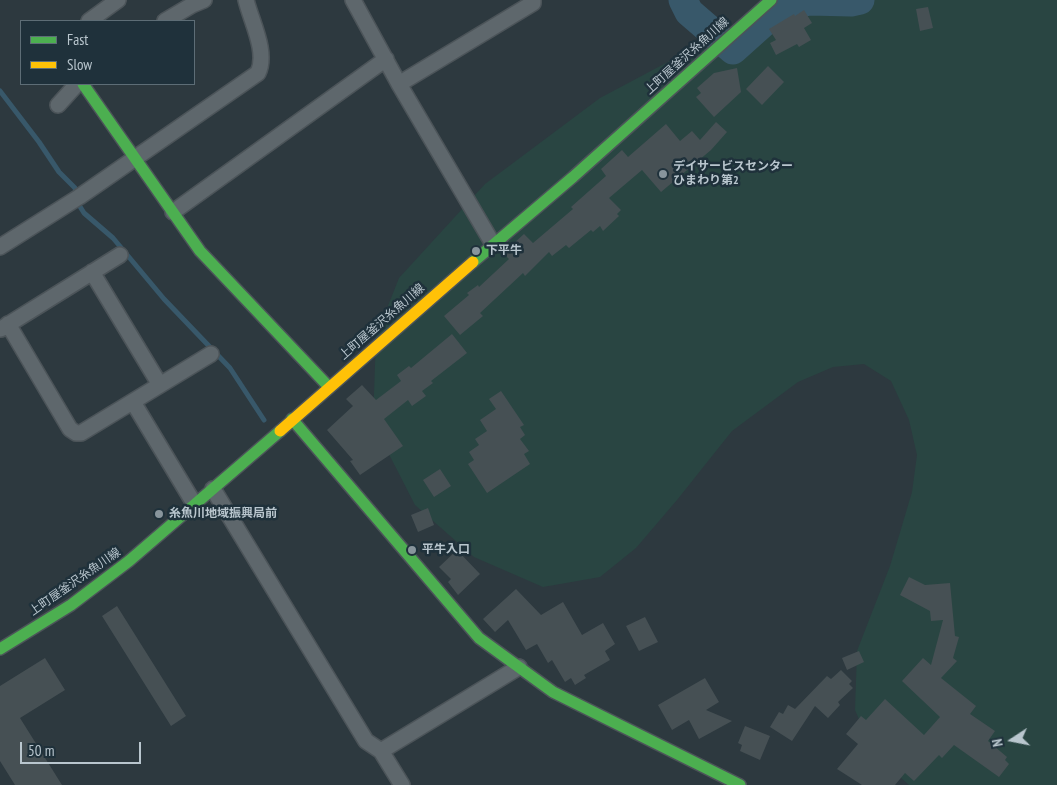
<!DOCTYPE html>
<meta charset="utf-8">
<style>
body{margin:0}
#map{position:relative;width:1057px;height:785px;overflow:hidden;background:#2d393f;font-family:"PT Sans Narrow",sans-serif}
canvas{display:block}
.legend{position:absolute;left:20px;top:20px;width:175px;height:65px;box-sizing:border-box;background:#1f313b;border:1px solid #5d6d76;margin:0;padding:6px 9px;list-style:none;font-size:15px;color:#b9c6ce}
.legend li{display:flex;align-items:center;gap:10px;height:25px}
.legend b{width:25px;border:1px solid #5d6d76}
.north{position:absolute;left:987px;top:715px;width:50px;height:50px;-webkit-text-stroke:4px #1f313b;paint-order:stroke;rotate:259deg;font-size:14px;font-weight:700;line-height:20px;text-align:center;color:#b9c6ce}
.north::after{content:'';display:block;margin:auto;width:18px;height:22px;background:#b9c6ce;clip-path:polygon(50% 0,100% 100%,50% 72%,0 100%)}
.scale{position:absolute;left:20px;top:742px;width:121px;height:22px;box-sizing:border-box;border:2px solid #b9c6ce;border-top:0;padding-left:6px;font-size:15px;line-height:18px;white-space:nowrap;color:#b9c6ce;-webkit-text-stroke:4px #1f313b;paint-order:stroke}
</style>
<div id="map">
<canvas width="1057" height="785"></canvas>
<ul class="legend">
<li><b style="height:6px;background:#4caf50"></b>Fast</li>
<li><b style="height:6px;background:#ffc107"></b>Slow</li>
</ul>
<div class="north">N</div>
<div class="scale">50 m</div>
</div>
<script>
const c = document.querySelector('canvas').getContext('2d');
c.lineJoin = 'round';
function fillPath(path, color) { c.fillStyle = color; c.fill(path, 'evenodd'); }
function trace(path, color, width, dash) { c.strokeStyle = color; c.lineWidth = width; c.lineCap = dash ? 'butt' : 'round'; c.setLineDash(dash || []); c.stroke(path); }
function write(font, color, halo, rows, align = 'center') {
  c.font = font + ' "PT Sans Narrow","Noto Sans JP",sans-serif'; c.lineWidth = 5; c.setLineDash([]); c.textBaseline = 'middle'; c.strokeStyle = halo; c.fillStyle = color; for (const [text, x, y, turn = 0] of rows) {
    c.save(); c.translate(x, y); c.rotate((+turn || 0) * Math.PI / 180); c.textAlign = isNaN(turn) ? turn : align; if (halo) c.strokeText(text, 0, 0); c.fillText(text, 0, 0); c.restore();
  }
}
fillPath(new Path2D(`
 M836,0H1057V785H909L874,754L855,710L857,651L890,566L912,492L917,455L909,420L891,381L864,364L833,367L798,382L732,431L677,500L636,548L600,577L543,587L474,557L415,505L373,423L376,336L399,278L485,184L600,98L681,55L762,31Z`), '#294542');
trace(new Path2D(`
 M0,91L39,142L59,172L75,188L79,205L84,213L113,238L164,299L230,368L264,420`), '#38586a', 5);
trace(new Path2D(`
 M683,0L689,12L733,50L782,6L810,1L851,2L860,0`), '#38586a', 29);
fillPath(new Path2D(`
 M928,7L933,28L920,31L916,9Z
 M804,10L812,23L804,28L811,40L799,47L797,44L776,55L770,43L776,40L769,29L794,14L795,16Z
 M768,66L784,82L762,105L746,89Z
 M737,68L741,92L714,117L696,97L701,93L697,88L714,73Z
 M716,122L727,132L711,150L661,192L642,170L609,198L621,210L617,214L619,216L603,231L600,226L593,232L591,230L569,248L566,245L552,256L549,252L525,276L523,273L480,313L483,316L460,335L444,316L469,295L467,293L478,285L479,287L509,259L503,253L524,234L533,243L573,209L571,207L606,176L601,169L622,150L628,157L666,124L680,141L692,131L700,140Z
 M452,334L467,353L431,381L433,383L422,391L426,396L412,406L408,400L384,419L403,446L360,475L350,461L353,460L327,430L353,406L346,399L362,385L376,400L401,381L397,375L409,366L411,368Z
 M501,391L524,425L520,427L525,435L520,439L529,451L524,454L530,464L487,493L468,464L474,460L469,452L479,445L475,439L487,431L480,420L496,409L489,399Z
 M440,469L451,486L434,497L423,480Z
 M428,508L434,525L418,532L411,515Z
 M457,550L480,574L458,595L448,582L451,579L439,567Z
 M909,577L925,585L950,583L955,636L959,637L953,658L957,661L941,678L976,706L970,714L995,731L988,741L1007,757L1005,760L1009,764L999,777L954,745L942,758L939,755L914,781L905,773L895,785H862L837,769L858,744L846,734L861,716L866,720L885,699L924,735L940,717L902,681L923,658L931,665L943,620L931,621L930,611L900,595Z
 M516,589L541,615L563,602L582,635L603,623L615,644L605,651L610,660L584,675L586,678L575,685L571,678L565,682L552,660L548,663L537,644L526,650L508,620L495,632L483,619Z
 M117,606L186,716L171,726L102,616Z
 M645,617L658,642L639,651L626,626Z
 M859,651L864,662L847,670L842,658Z
 M45,658L65,690L20,718L62,785H15L0,761V686Z
 M841,670L852,681L849,684L853,688L838,702L840,705L828,718L815,706L792,741L770,727L779,712L783,714L788,705L795,709L827,676L831,679Z
 M705,678L719,702L706,710L732,721L699,739L689,720L672,730L658,705Z
 M745,726L770,736L760,760L740,751L742,745L738,743Z`), '#465054');
const street = new Path2D(`
 M353,0L399,84L493,244
 M89,21L118,0
 M165,21L192,5L204,0
 M399,84L533,3V0
 M58,105L77,84
 M173,212L386,59
 M0,247L79,197L258,73C268,52 251,21 246,0
 M92,272L160,385
 M8,324L70,429L76,433H81L211,354
 M1,329L120,255
 M133,402L195,505
 M213,489L366,741L381,751L402,785
 M381,751L519,667`);
const fast = new Path2D(`
 M83,84L200,251L329,387
 M473,262L573,177L771,0
 M292,419L479,638L553,692L740,785
 M0,649L71,605L129,561L280,431`);
const slow = new Path2D(`
 M280,431L473,262`);
trace(street, '#4c5459', 18);
trace(fast, '#4c5459', 14);
trace(slow, '#4c5459', 14);
trace(street, '#5e676c', 15);
trace(fast, '#4caf50', 11);
trace(slow, '#ffc107', 11);
for (const [x, y, r, color] of [
 [663,174,5,"#88959c"],
 [476,251,5,"#88959c"],
 [159,514,5,"#88959c"],
 [412,550,5,"#88959c"]
]) { const dot = new Path2D(); dot.arc(x, y, r, 0, 2 * Math.PI); c.fillStyle = color; c.fill(dot); trace(dot, '#1f313b', 2); }
write('12px', '#b9c6ce', '#1f313b', [
 ["上町屋釜沢糸魚川線",687,56,-42],
 ["上町屋釜沢糸魚川線",382,322,-41],
 ["上町屋釜沢糸魚川線",75,582,-35]
]);
write('bold 12px', '#b9c6ce', '#1f313b', [
 ["デイサービスセンター",673,167],
 ["ひまわり第2",673,181],
 ["下平牛",486,251],
 ["糸魚川地域振興局前",169,514],
 ["平牛入口",422,550]
], 'left');
</script>
